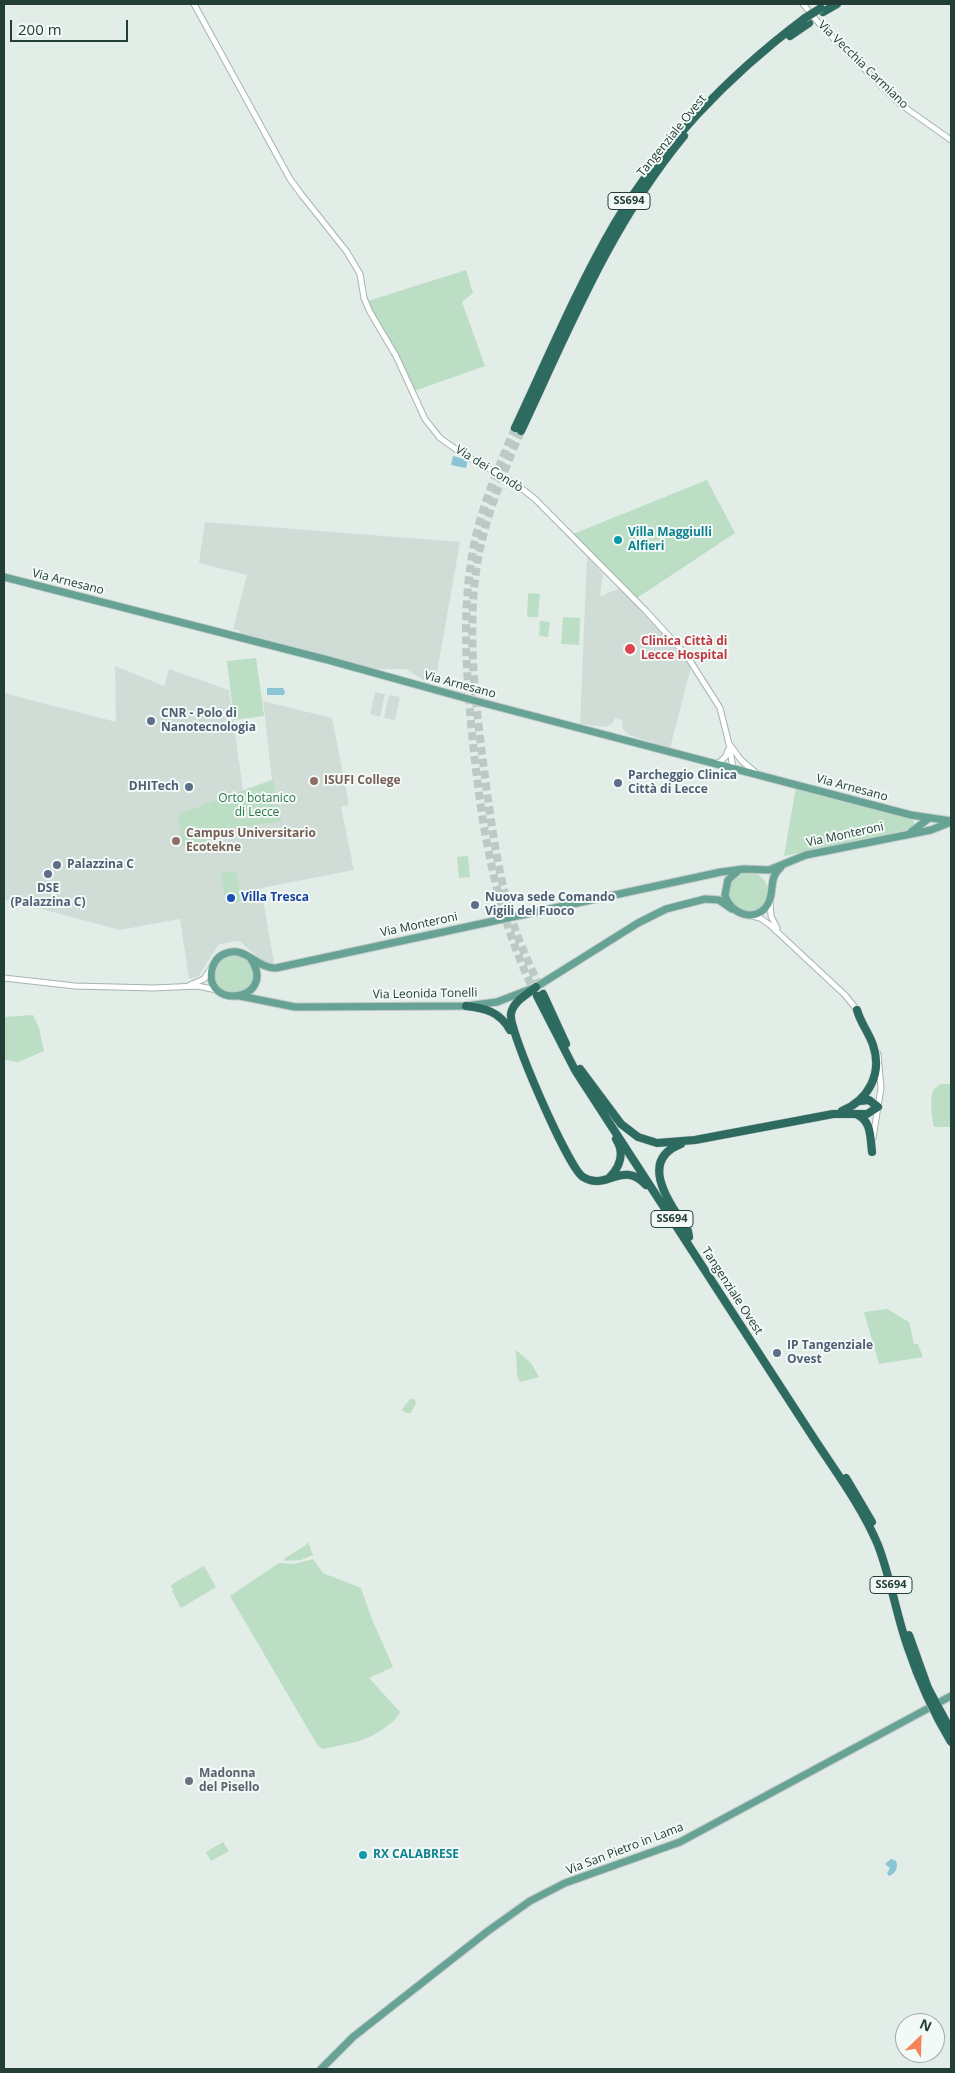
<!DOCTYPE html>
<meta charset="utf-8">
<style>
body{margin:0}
#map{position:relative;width:955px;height:2073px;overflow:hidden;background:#e2ede8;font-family:"Open Sans",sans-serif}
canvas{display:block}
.frame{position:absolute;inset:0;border:5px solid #223e37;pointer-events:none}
.north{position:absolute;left:895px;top:2013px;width:50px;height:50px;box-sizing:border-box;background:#f3f9f6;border:1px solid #9faeaa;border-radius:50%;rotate:24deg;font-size:14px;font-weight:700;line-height:20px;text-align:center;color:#223e37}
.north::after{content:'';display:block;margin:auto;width:18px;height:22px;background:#f48458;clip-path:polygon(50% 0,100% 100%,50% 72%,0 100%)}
.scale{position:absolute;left:10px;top:20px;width:118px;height:22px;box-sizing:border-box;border:2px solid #223e37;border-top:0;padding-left:6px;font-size:15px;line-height:18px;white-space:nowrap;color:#223e37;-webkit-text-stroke:4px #f3f9f6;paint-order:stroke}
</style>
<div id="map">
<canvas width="955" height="2073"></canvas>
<div class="frame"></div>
<div class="north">N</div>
<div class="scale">200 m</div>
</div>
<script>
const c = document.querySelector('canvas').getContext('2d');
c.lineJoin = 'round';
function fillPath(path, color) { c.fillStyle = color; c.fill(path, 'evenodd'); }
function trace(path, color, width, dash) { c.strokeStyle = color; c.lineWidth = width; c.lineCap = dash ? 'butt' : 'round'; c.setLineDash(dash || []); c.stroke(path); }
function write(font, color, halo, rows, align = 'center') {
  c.font = font + ' "Open Sans",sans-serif'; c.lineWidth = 4; c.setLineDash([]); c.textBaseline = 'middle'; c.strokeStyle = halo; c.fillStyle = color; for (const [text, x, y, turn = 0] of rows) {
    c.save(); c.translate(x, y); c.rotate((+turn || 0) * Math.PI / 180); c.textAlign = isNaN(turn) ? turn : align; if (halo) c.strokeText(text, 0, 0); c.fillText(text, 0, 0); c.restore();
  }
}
fillPath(new Path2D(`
 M205,522L460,542L435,684L423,680L406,669H368L266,642L265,640L239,635L240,631L233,629L247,575L199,563Z
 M587,556L603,574L600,596H604L605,594L618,589L622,591L669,640L691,667L670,748L629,735L623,729L622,720L615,718L612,724L605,727L580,724Z
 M115,666L164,686L169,669L229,690L243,790L272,780L263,701L332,718L349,805L341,807L354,870L261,888L274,963L268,965L239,941L219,944L198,977L189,979L180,919L120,930L4,899V693L116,722Z
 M375,692L385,694L380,717L370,714Z
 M389,695L400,697L395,720L384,718Z`), '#d0ddd7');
fillPath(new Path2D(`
 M466,270L473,293L462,302L485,366L414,391L393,345L371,312L368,301Z
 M707,480L735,533L637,598L573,534Z
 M528,593L540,594L538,617H527Z
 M563,617L580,618L579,645L561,644Z
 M540,621L550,622L548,637L539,636Z
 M256,658L264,716L234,720L227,661Z
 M273,780L282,821L205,833L207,850L205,852L182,846L178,814Z
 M796,787L910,817L914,822V825L907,830L784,856Z
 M468,856L470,877L459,878L457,857Z
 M236,871L241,899L239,902L236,903L224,894L221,876L223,873Z
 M728 892a20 20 0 1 1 40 0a20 20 0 1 1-40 0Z
 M214 974a20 20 0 1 1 40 0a20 20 0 1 1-40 0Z
 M33,1015L39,1028L44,1051L18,1062L4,1060V1017Z
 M941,1084H951V1127H934C932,1120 929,1095 934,1089C935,1088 940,1085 941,1084Z
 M887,1309L909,1322L914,1344H918L923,1357L879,1364L864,1312Z
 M516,1350L531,1363L539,1377L520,1382L517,1375Z
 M411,1398L415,1400L416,1403L411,1413H405L402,1409Z
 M308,1542L313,1555L301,1560L284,1561V1559L306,1545Z
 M313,1559L323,1573L361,1588L371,1617L393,1667L369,1678L400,1712C396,1720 390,1724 383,1729C361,1744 348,1743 323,1749L318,1746L230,1596L279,1563L294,1564Z
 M204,1566L216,1587L181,1608L172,1591L173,1590L171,1586L174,1583Z
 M223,1842L229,1851L211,1861L206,1852Z`), '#bbdec5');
fillPath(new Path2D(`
 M453,456L468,460L466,468L451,465Z
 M267,688H283L285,692L284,695H267Z
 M891,1859L896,1861C899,1867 895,1874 889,1876L887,1873L890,1868L885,1864Z`), '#89c5d3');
trace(new Path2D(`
 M515,428C499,467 481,507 473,550C462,612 466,661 471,723C480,817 493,908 535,993
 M521,431C504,471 488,511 479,553C467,617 473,681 481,746C488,799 494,854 508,906C516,937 530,966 543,994`), '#bccac5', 8, [8, 4]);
const minor = new Path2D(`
 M194,4L290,179L301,194L347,252L360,274L364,298L370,312L396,356L425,419L440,438L464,455L516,484L535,499L646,611L687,656L720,708L729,744L733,768
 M803,4L823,28L900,104L951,140
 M730,745L741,760L756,773
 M717,763L720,762L726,756L728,750
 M770,901L771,916L777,928
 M752,916L760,918L770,925L845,995L858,1011
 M4,978L75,986L154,988L197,986L217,990
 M190,985L204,979L212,967
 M873,1138L881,1088L878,1054`);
const major = new Path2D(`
 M4,577L328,660L472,700L911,815L951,821
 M911,832L928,819
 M738,871L728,880L725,895C730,914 756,924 768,904C775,891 768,878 781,867
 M251,959C278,1001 203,1011 212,969C214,962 219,955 227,953C245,946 258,969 276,968L721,872L744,869L769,870L806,855L931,830L951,822
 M240,996L295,1007L466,1006L497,1002L536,987L638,923L666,909L705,899L719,900L732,909
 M321,2069L353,2037L488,1931L530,1901L565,1883L680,1842L951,1696`);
const highway = new Path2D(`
 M823,12L837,4
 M790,36L809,23
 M515,428C547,360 577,288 615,223C664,142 729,75 805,18
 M521,431C569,329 611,224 684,136
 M536,987C527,995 513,1001 511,1014C508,1030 569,1169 583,1177C606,1192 622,1159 646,1185
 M543,994L566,1044
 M537,996L575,1070L813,1437
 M466,1006C485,1008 500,1012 510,1030
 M580,1069L621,1124L638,1137L657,1143L695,1140L833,1114H867L878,1107L869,1100L860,1101
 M842,1111C868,1100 883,1074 873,1045C869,1033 860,1022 857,1010
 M856,1114C872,1121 870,1137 872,1152
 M681,1144C636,1161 672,1206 688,1231L689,1237
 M609,1178C620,1167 625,1153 616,1139`);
trace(minor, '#a5b5af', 7);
trace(major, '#c1c9c7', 9);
trace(highway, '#c1c9c7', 9);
trace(minor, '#fff', 5);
trace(major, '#66a395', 7);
trace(highway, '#2d6b60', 8);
const highwayBridge = new Path2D(`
 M805,18L821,8
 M813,1437C836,1472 862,1507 878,1545C891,1579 896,1614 908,1648C919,1681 933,1712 951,1742
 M846,1478L872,1522
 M909,1635L928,1688L951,1731`);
trace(highwayBridge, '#c1c9c7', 9, []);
trace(highwayBridge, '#2d6b60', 8);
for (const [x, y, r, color] of [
 [618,540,5,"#0f9aa8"],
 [630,649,6,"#e0444e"],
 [151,721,5,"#5c6f8a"],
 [314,781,5,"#8d6e63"],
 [618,783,5,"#5c6f8a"],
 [189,787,5,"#5c6f8a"],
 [176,841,5,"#8d6e63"],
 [57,865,5,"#5c6f8a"],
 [48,874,5,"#5c6f8a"],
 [231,898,5,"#1a4fb4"],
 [475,905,5,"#5c6f8a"],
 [777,1353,5,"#5c6f8a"],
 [189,1781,5,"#6b7280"],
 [363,1855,5,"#0f9aa8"]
]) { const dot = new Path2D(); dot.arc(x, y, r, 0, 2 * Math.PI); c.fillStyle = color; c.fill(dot); trace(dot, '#f3f9f6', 2); }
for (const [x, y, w] of [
 [629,201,42],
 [672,1219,42],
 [891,1585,42]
]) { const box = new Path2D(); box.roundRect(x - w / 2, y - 8.5, w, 17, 4); c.fillStyle = '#f3f9f6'; c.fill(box); trace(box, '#223e37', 1); }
write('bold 11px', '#223e37', null, [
 ["SS694",629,201],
 ["SS694",672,1219],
 ["SS694",891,1585]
]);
write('12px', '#223e37', '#f3f9f6', [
 ["Via Vecchia Carmiano",863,65,44],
 ["Tangenziale Ovest",672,136,-51],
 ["Via dei Condò",489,469,32],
 ["Via Arnesano",68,582,14],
 ["Via Arnesano",460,685,15],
 ["Via Arnesano",852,788,15],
 ["Via Monteroni",845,835,-12],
 ["Via Monteroni",419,925,-12],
 ["Via Leonida Tonelli",425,994,-1],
 ["Tangenziale Ovest",732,1291,57],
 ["Via San Pietro in Lama",625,1849,-21]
]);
write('bold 12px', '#0d838f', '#f3f9f6', [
 ["Villa Maggiulli",628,533],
 ["Alfieri",628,547],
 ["RX CALABRESE",373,1855]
], 'left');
write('bold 12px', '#be3a42', '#f3f9f6', [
 ["Clinica Città di",641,642],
 ["Lecce Hospital",641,656]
], 'left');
write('bold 12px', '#4e5e75', '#f3f9f6', [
 ["CNR - Polo di",161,714],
 ["Nanotecnologia",161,728],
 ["Parcheggio Clinica",628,776],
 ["Città di Lecce",628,790],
 ["DHITech",179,787,"right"],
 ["Palazzina C",67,865],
 ["DSE",48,889,"center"],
 ["(Palazzina C)",48,903,"center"],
 ["Nuova sede Comando",485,898],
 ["Vigili del Fuoco",485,912],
 ["IP Tangenziale",787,1346],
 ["Ovest",787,1360]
], 'left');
write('bold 12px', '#785e54', '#f3f9f6', [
 ["ISUFI College",324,781],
 ["Campus Universitario",186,834],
 ["Ecotekne",186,848]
], 'left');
write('12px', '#2b764a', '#f3f9f6', [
 ["Orto botanico",257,799],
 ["di Lecce",257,813]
]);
write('bold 12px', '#164399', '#f3f9f6', [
 ["Villa Tresca",241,898]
], 'left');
write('bold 12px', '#5b616d', '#f3f9f6', [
 ["Madonna",199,1774],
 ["del Pisello",199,1788]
], 'left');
</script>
